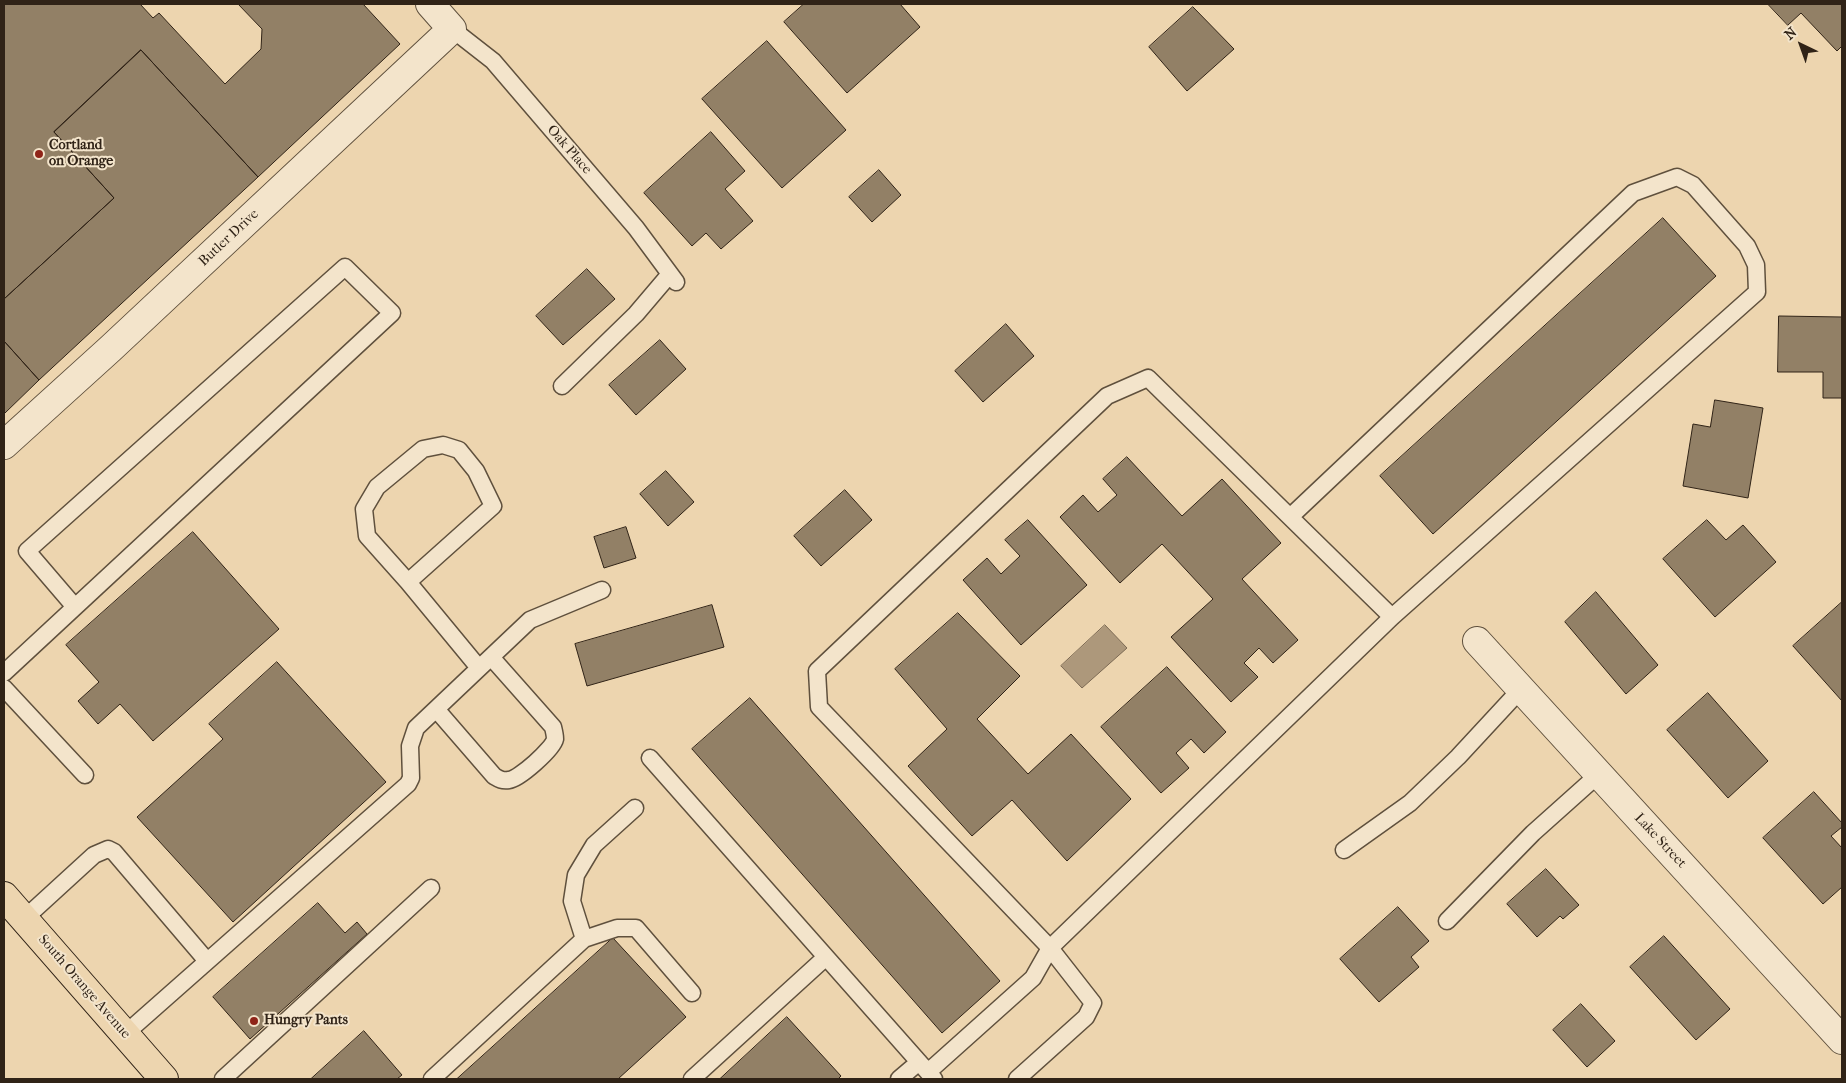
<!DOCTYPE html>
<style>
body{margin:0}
#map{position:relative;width:1846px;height:1083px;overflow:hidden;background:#edd5af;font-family:"IM FELL French Canon",serif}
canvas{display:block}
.frame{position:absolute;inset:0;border:5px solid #302317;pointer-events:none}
.north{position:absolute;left:1776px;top:20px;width:50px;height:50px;-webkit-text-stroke:4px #f3e4cb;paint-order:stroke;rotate:318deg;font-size:14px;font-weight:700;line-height:20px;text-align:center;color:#302317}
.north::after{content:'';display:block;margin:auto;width:18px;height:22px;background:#302317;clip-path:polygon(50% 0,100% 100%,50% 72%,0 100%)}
</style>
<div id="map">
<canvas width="1846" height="1083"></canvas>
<div class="frame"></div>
<div class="north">N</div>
</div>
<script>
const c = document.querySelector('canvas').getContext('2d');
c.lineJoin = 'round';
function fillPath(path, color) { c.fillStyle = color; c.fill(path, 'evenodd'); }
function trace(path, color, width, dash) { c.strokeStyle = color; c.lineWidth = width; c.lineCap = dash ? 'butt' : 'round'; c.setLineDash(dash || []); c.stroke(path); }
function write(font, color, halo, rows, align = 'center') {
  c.font = font + ' "IM FELL French Canon",serif'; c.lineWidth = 4; c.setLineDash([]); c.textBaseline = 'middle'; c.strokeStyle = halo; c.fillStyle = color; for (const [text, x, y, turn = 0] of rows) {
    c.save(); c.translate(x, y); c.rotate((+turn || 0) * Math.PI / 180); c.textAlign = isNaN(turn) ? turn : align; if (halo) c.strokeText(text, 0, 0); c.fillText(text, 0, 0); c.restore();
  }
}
const water = new Path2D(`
 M1105,625L1127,648L1082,688L1061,666Z`);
fillPath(water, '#ad987b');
trace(water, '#7b6953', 1);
const building = new Path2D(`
 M4,4H140L153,18L159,13L225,84L261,49L262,29L238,4H363L400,44L258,177L141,50L54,132L114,198L4,299Z
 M804,4H900L920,27L847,93L784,22Z
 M1768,4H1842V46L1837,51L1801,13L1788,25Z
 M1193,7L1234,49L1187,91L1149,47Z
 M767,41L846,130L782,188L702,99Z
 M141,50L258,177L39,380L4,341V299L114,198L54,132Z
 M711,132L745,171L725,189L753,221L721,249L706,233L692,246L644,193Z
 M879,170L901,195L872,222L849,197Z
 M1663,218L1716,276L1433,534L1380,476Z
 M587,269L615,299L563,345L536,316Z
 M1779,316L1842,317V398H1823V372H1778Z
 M1006,324L1034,356L983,402L955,371Z
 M660,340L686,369L636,415L609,385Z
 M4,341L39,380L4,414Z
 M1715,400L1763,408L1748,498L1683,486L1693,424L1710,427Z
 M1127,457L1182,516L1222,479L1281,543L1242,579L1298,640L1273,663L1259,648L1244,663L1258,677L1231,702L1171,637L1213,599L1162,544L1120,583L1060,517L1083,495L1098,512L1117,495L1103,479Z
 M666,471L694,502L668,526L640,494Z
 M845,490L872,520L821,566L794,536Z
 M1028,520L1087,585L1021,645L963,580L987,558L1001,574L1020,556L1005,540Z
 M1707,520L1726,540L1743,525L1776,562L1715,617L1663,559Z
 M626,527L636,558L604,568L594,537Z
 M193,532L279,629L153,741L120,704L98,724L78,701L99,682L66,645Z
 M1596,592L1658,665L1626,694L1565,622Z
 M1842,602V701L1793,646Z
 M712,605L724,647L587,686L575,644Z
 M958,613L1020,676L977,719L1028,774L1071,734L1131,799L1067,861L1012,800L972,836L908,766L947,729L895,669Z
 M277,662L386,782L233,922L137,817L223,739L209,724Z
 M1167,667L1226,732L1204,753L1191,739L1176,753L1189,768L1161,793L1101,727Z
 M1708,693L1768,761L1728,798L1667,730Z
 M750,698L1000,981L942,1033L692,749Z
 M1814,792L1842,823V827L1831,836L1842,848V887L1823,904L1763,838Z
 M1546,869L1579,905L1563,919L1560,916L1537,937L1507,904Z
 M318,903L345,933L357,922L367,934L250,1039L213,997Z
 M1398,907L1429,941L1411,957L1419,967L1379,1002L1340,959Z
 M1664,936L1730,1009L1696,1040L1630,967Z
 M613,938L686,1017L618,1079H457Z
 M1581,1004L1615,1041L1587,1067L1553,1030Z
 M787,1017L841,1076L838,1079H720Z
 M364,1031L402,1075L397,1079H311Z`);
fillPath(building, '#928066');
trace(building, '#302317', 1);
const lane = new Path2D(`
 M452,29L493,61L636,228L676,282
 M562,386L636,314L670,274
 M408,582L493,506L476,471L459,450L443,445L423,449L377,487L364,509L367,536L408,582L479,668
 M4,673L392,313L345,267L27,551L75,607
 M4,688L85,775
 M436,709L494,776C499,779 502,781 509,780C519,779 553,749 555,739C555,735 554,731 553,727L491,657
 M650,758L934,1079
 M1344,850L1410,803L1458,757L1521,689
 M24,919L94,855L108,849L114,852L207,961
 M1447,921L1533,833L1599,774
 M584,939L572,901L576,875L594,845L635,808
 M125,1034L408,784L411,778L410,746L416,728L530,620L602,590
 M928,1072L1033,978L1050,948L1392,617L1757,292L1756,265L1747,246L1693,185L1677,177L1633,193L1290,517
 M223,1079L431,888
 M432,1079L584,939L617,928H636L692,993
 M692,1079L826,957
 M899,1079L919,1062
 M1017,1079L1086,1017L1093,1003L1050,948L819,707L817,671L1107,396L1148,378L1392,617`);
const street = new Path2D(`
 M4,445L110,349L452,29L430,4
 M1477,641L1842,1040`);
const primary = new Path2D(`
 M4,896L164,1079`);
trace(lane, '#5f503d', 19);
trace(street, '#5f503d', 30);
trace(primary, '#302317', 30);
trace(lane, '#f3e4cb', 16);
trace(street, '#f3e4cb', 28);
trace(primary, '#edd5af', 28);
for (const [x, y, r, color] of [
 [39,154,5,"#8f2418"],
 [254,1021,5,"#8f2418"]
]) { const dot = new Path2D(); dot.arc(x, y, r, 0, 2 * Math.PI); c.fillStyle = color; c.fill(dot); trace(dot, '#f3e4cb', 2); }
write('bold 14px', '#302317', '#f3e4cb', [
 ["Cortland",49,146],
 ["on Orange",49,162],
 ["Hungry Pants",264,1021]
], 'left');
write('14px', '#302317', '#f3e4cb', [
 ["Oak Place",569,150,49],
 ["Butler Drive",229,238,-43],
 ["Lake Street",1660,841,47],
 ["South Orange Avenue",84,987,49]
]);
</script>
